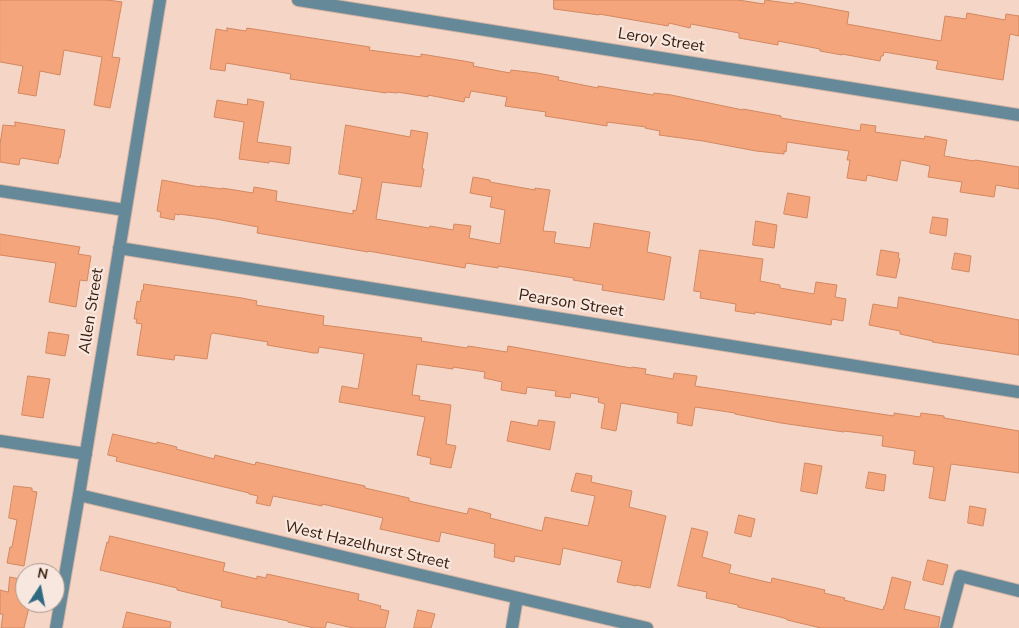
<!DOCTYPE html>
<style>
body{margin:0}
#map{position:relative;width:1019px;height:628px;overflow:hidden;background:#f5d6c6;font-family:"Nunito Sans",sans-serif}
canvas{display:block}
.north{position:absolute;left:15px;top:563px;width:50px;height:50px;box-sizing:border-box;background:#f7e7df;border:1px solid #ab958a;border-radius:50%;rotate:11deg;font-size:14px;font-weight:700;line-height:20px;text-align:center;color:#381b0b}
.north::after{content:'';display:block;margin:auto;width:18px;height:22px;background:#306a82;clip-path:polygon(50% 0,100% 100%,50% 72%,0 100%)}
</style>
<div id="map">
<canvas width="1019" height="628"></canvas>
<div class="north">N</div>
</div>
<script>
const c = document.querySelector('canvas').getContext('2d');
c.lineJoin = 'round';
function fillPath(path, color) { c.fillStyle = color; c.fill(path, 'evenodd'); }
function trace(path, color, width, dash) { c.strokeStyle = color; c.lineWidth = width; c.lineCap = dash ? 'butt' : 'round'; c.setLineDash(dash || []); c.stroke(path); }
function write(font, color, halo, rows, align = 'center') {
  c.font = font + ' "Nunito Sans",sans-serif'; c.lineWidth = 4.5; c.setLineDash([]); c.textBaseline = 'middle'; c.strokeStyle = halo; c.fillStyle = color; for (const [text, x, y, turn = 0] of rows) {
    c.save(); c.translate(x, y); c.rotate((+turn || 0) * Math.PI / 180); c.textAlign = isNaN(turn) ? turn : align; if (halo) c.strokeText(text, 0, 0); c.fillText(text, 0, 0); c.restore();
  }
}
const building = new Path2D(`
 M0,0H107L122,2L112,57L120,58L110,108L94,105L102,57L64,50L60,75L40,71L36,96L18,93L23,66L0,62Z
 M554,0H738L764,4L765,0L794,4L795,2L849,12L847,24L941,41L945,16L966,19L967,13L1005,20L1006,14L1019,16V36L1010,34L1003,80L936,69L938,61L884,52L883,56H881L880,61L842,54V55L820,51V49L778,41V45L739,38V33L691,24L690,28L669,23L668,26L599,14V15L554,9Z
 M227,28L246,31L247,28L370,47L369,50L421,57V54L464,61L474,63L473,66L510,73L511,70L537,73L559,77L558,80L598,88V86L653,95L654,93L671,95L743,110V109L781,116V118L860,131L861,124L876,126L875,132L924,139L925,136L947,140L944,156L974,161L975,160L1019,167V189L996,185L994,197L960,192L962,182L928,177L930,166L901,160L897,181L867,175L866,181L847,178L850,160H847L849,151L787,142L786,152L784,151V154L756,151L703,141L659,135L660,131L645,128L646,127L607,122V126L545,116L546,112L505,106L507,97L471,91L469,98L465,97L464,102L428,95V97L397,92V93L387,92L386,93L290,79L291,74L232,64L226,63L225,71L210,69L216,29L227,31Z
 M248,99L264,102L257,142L291,147L289,164L269,161V163L239,159L244,122L214,117L217,100L247,105Z
 M15,122L65,130L60,158H59L58,164L22,158L21,159H20L19,165L0,162V144L3,125L15,126Z
 M346,125L410,137L411,130L428,133L422,169H424L421,187L382,182L376,219L429,228L430,226L453,230L454,224L471,226L469,238L500,244L505,210L490,207L492,197L470,193L473,177L490,180V182L535,190V188L550,190L543,231L556,232L554,243L590,248L594,223L650,232L647,252L671,257L664,300L602,290L603,285L573,280L574,278L498,266V268L466,263L465,268L368,251V252L257,233L258,227L216,219L179,214V215L175,214L174,220L160,217L161,212L157,211L162,180L200,187V186L222,189V188L253,193L254,187L277,191L276,201L353,214V210L356,211L362,178L339,174Z
 M788,193L810,197L807,218L784,214Z
 M933,217L948,219L946,236L930,233Z
 M756,221L777,225L774,248L753,245Z
 M0,234L80,247L78,254L91,256L87,281L80,280L76,307L49,302L56,263L0,255Z
 M700,250L763,259L760,281L780,285V288L814,294L816,282L837,285L835,297L846,299L843,321L832,319L831,325L755,312V314L735,311L736,304L700,298L701,292L694,291Z
 M881,250L899,253L898,258L900,259L896,278L877,275Z
 M955,253L971,256L969,272L952,269Z
 M144,284L242,298L257,301L256,305L324,316L323,325L422,338L421,341L467,348L468,346L507,352L508,346L631,368L632,367L646,369L645,374L673,379L674,373L697,376L695,386L894,416V413L920,417L921,413L944,416V418L1019,431V473L951,464L945,501L929,498L934,467L913,464L915,451L882,446L883,436L844,431V432L781,423L735,414V413L695,407L692,426L677,423L678,413L621,403L616,431L601,428L605,404L598,402L599,398L571,393L570,398L555,396L556,391L527,387L526,394L501,390L502,382L484,378L485,372L453,367V369L417,364L412,395L420,396L419,400L451,405L446,444L456,446L451,468L430,464L431,458L417,455L425,417L339,402L342,386L358,389L364,354L319,347L318,353H314L267,345L268,342L213,333L211,334L207,359L175,355L174,360L137,355L142,324L136,323L137,319H134L137,301L140,302L142,290H143Z
 M899,297L1019,320V355L932,342L933,341L900,334V331L869,325L873,304L897,308Z
 M49,332L69,335L65,356L46,353Z
 M28,376L50,379L43,418L22,415Z
 M539,420L555,422L550,450L507,441L511,421L537,426Z
 M113,434L157,444V442L177,447L176,449L214,459L215,455L255,465L256,462L365,486V488L409,498V501L467,514L469,508L491,514L490,518L542,531L545,517L588,526L595,496L571,491L576,473L592,476L591,482L632,491L629,507L666,516L650,588L636,585V586L617,582L622,561L563,548L560,565L515,556L514,562L494,557L495,552H494L495,544L441,532L439,542L380,529L383,518L322,504V506L273,496L270,506L256,503L258,496L249,494V493L116,461L117,457L108,455Z
 M805,463L822,466L817,494L801,491Z
 M869,472L886,475L884,491L866,488Z
 M14,486L32,488V491L37,492L24,566L7,563L10,547H12L17,520L9,518Z
 M970,506L986,509L983,526L968,523Z
 M739,515L755,519L751,537L735,533Z
 M692,528L708,532L702,557L731,565L729,573L771,583L772,578L825,590L824,593L845,598L844,600L883,610L884,606H885L892,577L911,582L904,609L940,617L938,628H821L787,620V619L780,617L738,607V605L706,598L707,592L678,586Z
 M110,536L225,563L223,571L257,579V576L266,578L267,574L359,594L358,600L381,606L380,609L389,611L385,628H353L327,622L325,628H314L288,622V621L221,607L222,601L177,590V588L100,570L107,542L108,543Z
 M928,560L948,565L943,585L923,580Z
 M10,577L25,580V603H30L24,628H1L3,614H0V590L8,592Z
 M418,610L435,614L431,628H414Z
 M127,612L171,622L170,628H123Z`);
fillPath(building, '#f5a57b');
trace(building, '#d18862', 1);
const minor = new Path2D(`
 M298,0L1019,115
 M0,191L125,210
 M119,248L1019,392
 M0,441L86,454
 M79,495L647,628
 M56,628L79,495L160,0
 M512,628L517,598
 M946,628L960,576L1019,591`);
trace(minor, '#d3b4a4', 14);
trace(minor, '#66899a', 12);
write('16px', '#381b0b', '#f7e7df', [
 ["Leroy Street",661,41,9],
 ["Pearson Street",571,304,9],
 ["Allen Street",92,311,-81],
 ["West Hazelhurst Street",367,546,13]
]);
</script>
